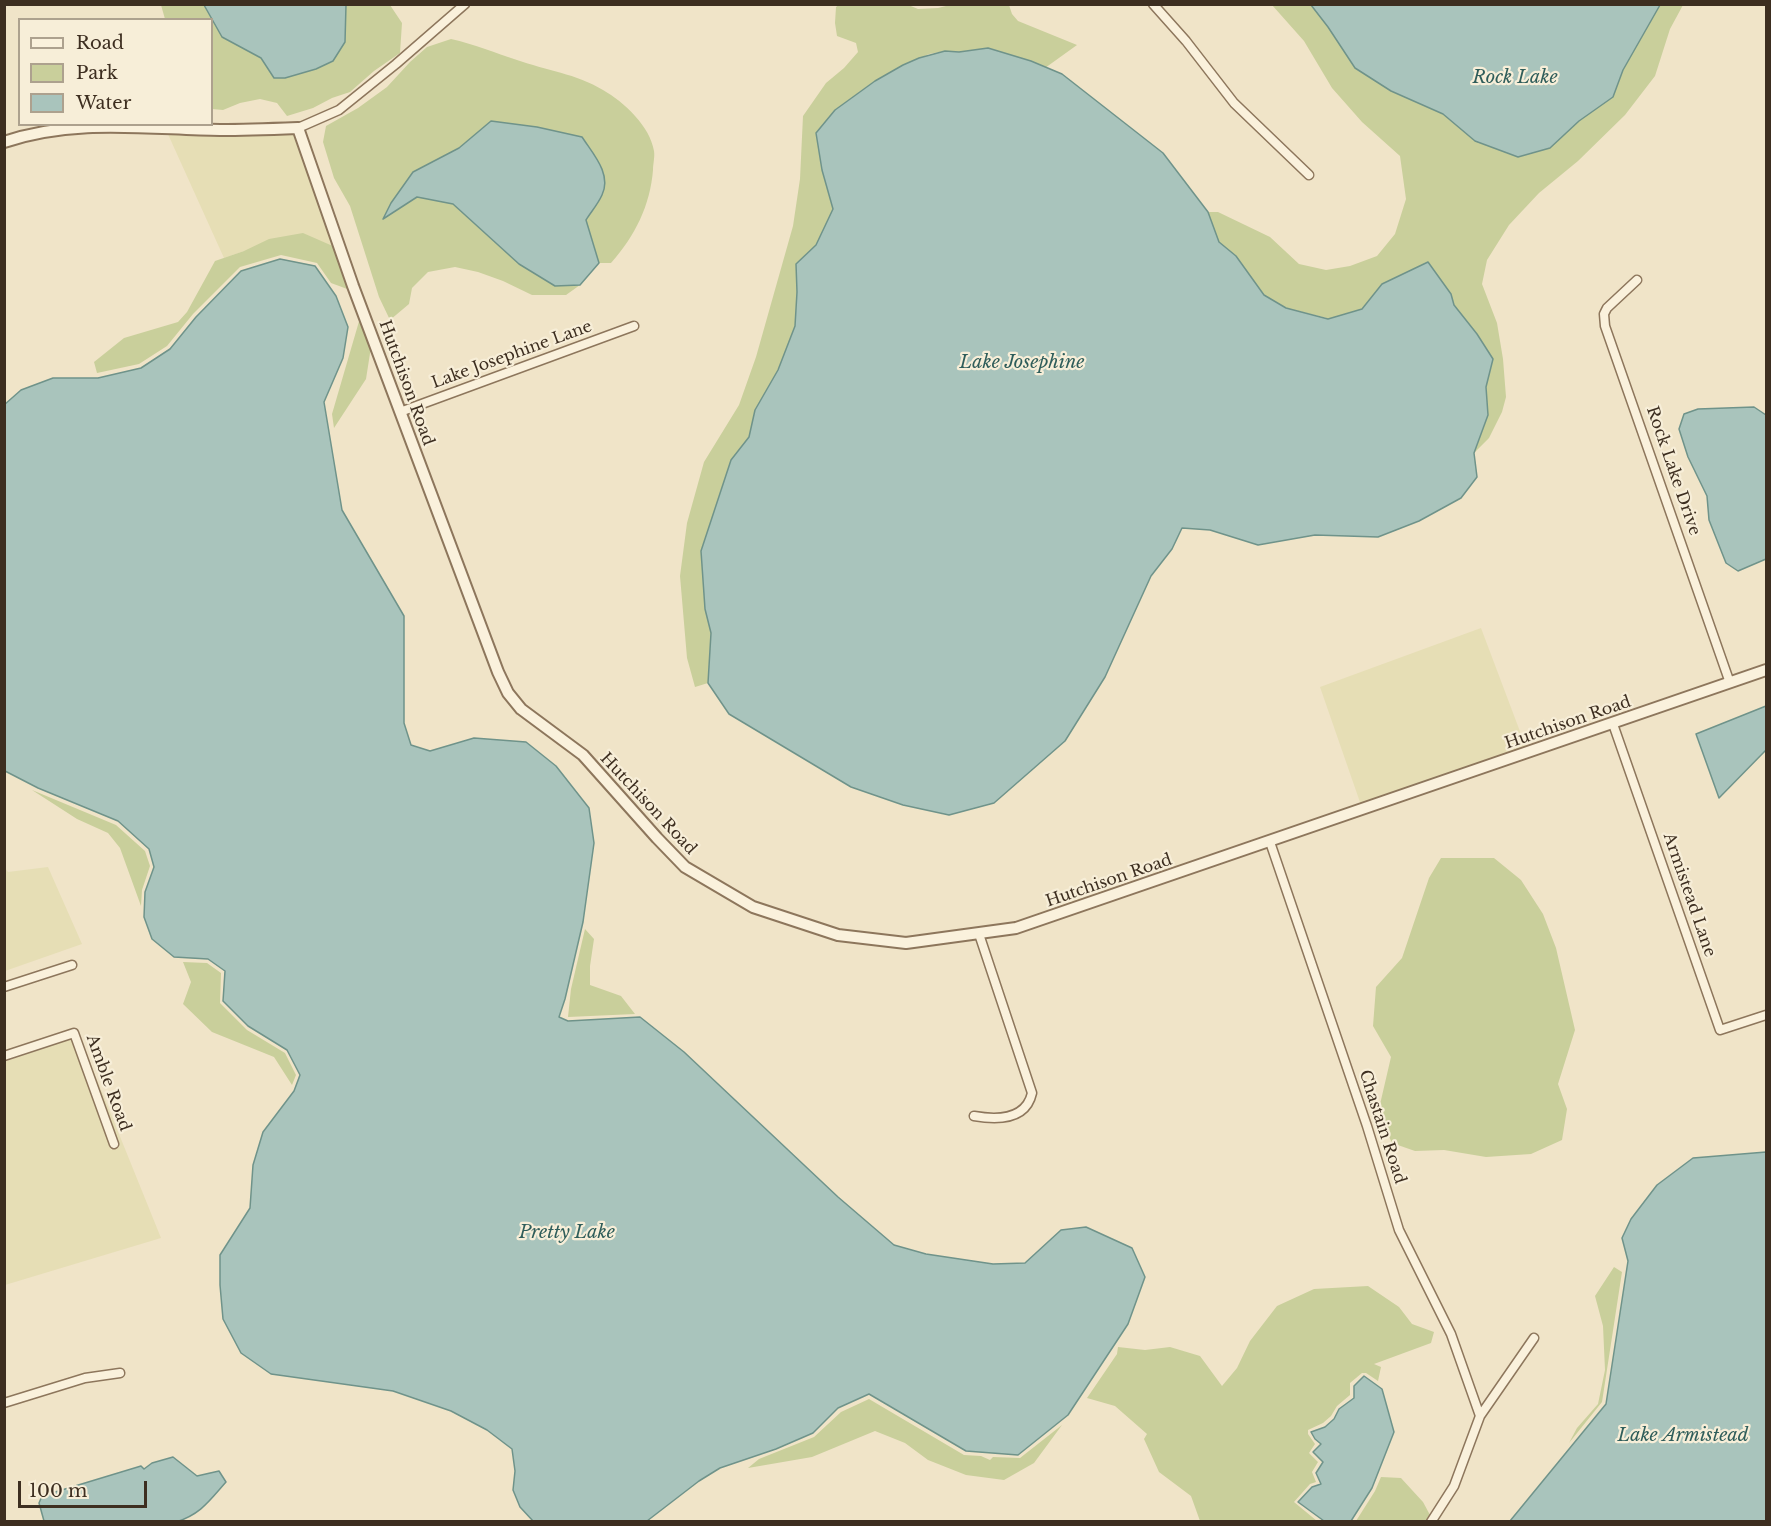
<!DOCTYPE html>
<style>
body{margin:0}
#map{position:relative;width:1771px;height:1526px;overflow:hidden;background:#f0e4c8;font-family:"Libre Baskerville",serif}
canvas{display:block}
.frame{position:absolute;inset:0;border:6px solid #3d2e20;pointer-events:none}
.legend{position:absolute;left:18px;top:18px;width:195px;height:108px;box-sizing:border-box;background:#f7eed8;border:2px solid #ada18e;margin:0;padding:8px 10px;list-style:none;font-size:18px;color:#3d2e20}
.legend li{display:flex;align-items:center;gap:12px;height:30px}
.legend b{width:30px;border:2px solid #ada18e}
.scale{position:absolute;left:18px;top:1481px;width:129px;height:27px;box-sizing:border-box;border:3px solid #3d2e20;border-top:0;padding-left:8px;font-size:18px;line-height:21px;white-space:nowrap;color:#3d2e20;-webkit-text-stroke:4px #f7eed8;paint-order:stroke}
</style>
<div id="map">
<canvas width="1771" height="1526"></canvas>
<div class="frame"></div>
<ul class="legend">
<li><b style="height:8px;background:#faf1dc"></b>Road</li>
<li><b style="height:16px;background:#c9cf9b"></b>Park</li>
<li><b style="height:16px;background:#a9c4bc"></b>Water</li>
</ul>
<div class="scale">100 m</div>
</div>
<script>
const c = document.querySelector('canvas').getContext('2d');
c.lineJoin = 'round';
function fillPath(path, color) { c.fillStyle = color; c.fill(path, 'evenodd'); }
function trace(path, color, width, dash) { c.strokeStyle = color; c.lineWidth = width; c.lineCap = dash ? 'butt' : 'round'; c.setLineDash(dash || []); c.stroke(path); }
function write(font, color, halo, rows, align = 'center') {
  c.font = font + ' "Libre Baskerville",serif'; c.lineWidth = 4.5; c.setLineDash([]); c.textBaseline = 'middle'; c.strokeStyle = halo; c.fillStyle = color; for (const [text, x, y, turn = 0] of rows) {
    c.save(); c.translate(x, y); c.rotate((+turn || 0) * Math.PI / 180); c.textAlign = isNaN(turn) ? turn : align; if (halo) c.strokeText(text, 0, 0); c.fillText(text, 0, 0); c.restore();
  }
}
fillPath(new Path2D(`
 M167,132L295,133L335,248L244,251L224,258Z
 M1481,628L1527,750L1362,808L1320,687Z
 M48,867L82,944L5,971V868L8,872Z
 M71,1039L111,1150L119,1147L81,1040L161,1238L5,1285L4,1062Z`), '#e6deb5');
fillPath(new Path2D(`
 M840,4H906L918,9L938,8L950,5H1009L1012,14L1018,21L1077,45L1045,68L1031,61L988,48L959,52L945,51L929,54L887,74L869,85L835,110L816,133L822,170L833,209L816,245L796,264L797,292L795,326L778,370L755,410L749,437L731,460L701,551L705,609L711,633L708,683L695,687L687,658L680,576L687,523L704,462L739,405L756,357L793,226L800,179L803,116L826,83L844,68L858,52L856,43L837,36L835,23L836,7Z
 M161,5H390L402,23L400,53L374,71L350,92L332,98L313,108L287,116L277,103L260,99L240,103L223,110L212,109V20L165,19Z
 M1272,5H1683L1670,29L1655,76L1625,115L1578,161L1539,193L1509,225L1487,260L1482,284L1497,323L1503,359L1506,397L1502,412L1489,438L1474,453L1488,415L1486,387L1493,359L1477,334L1454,305L1451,294L1382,284L1362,309L1331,319L1286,308L1264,295L1236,256L1218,242L1208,212H1218L1270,237L1299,264L1326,270L1350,266L1377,256L1395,234L1406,199L1400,156L1362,122L1332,88L1304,41Z
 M451,39C474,44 495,53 517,60C545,70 577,74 603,90C624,102 650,126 654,151C655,157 653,164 653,170C650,206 635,236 611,263H599L586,220L491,121L459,148L413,173L384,218L417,197L453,204L519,264L555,286L580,285L566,295H532L503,281L478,272L455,267L428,272L412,288L409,304L390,320L379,297L350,206L334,178L323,142L326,126L358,108L387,87L410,62L427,47Z
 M303,233L335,247L350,290L331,283L317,263L281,255L240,267L193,314L167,346L139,364L97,373L94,362L124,338L178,322L187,312L215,261L244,251L269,239Z
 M360,318L371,347L366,379L334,428L332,414Z
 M32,790L116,825L145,851L150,866L142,890L141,906L120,848L108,833L77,819Z
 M1441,858H1494L1521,880L1543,914L1556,948L1575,1030L1558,1084L1567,1109L1562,1140L1531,1154L1486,1157L1444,1150L1415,1151L1392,1143L1378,1113L1391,1057L1373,1026L1376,987L1402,958L1429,878Z
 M585,929L594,939L590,966V985L621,996L635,1014L568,1017L571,989Z
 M183,962L207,963L221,973L220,1003L247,1030L285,1053L296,1075L292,1085L274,1057L212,1032L183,1004L191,982Z
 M1614,1267L1622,1272L1602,1402L1569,1443L1577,1428L1598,1404L1605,1370L1603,1326L1595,1296Z
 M1368,1286L1399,1307L1412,1324L1434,1332L1431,1343L1374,1364L1381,1367L1378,1381L1366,1373H1362L1350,1383V1395L1337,1406L1331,1416L1323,1423L1308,1430V1434L1315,1444L1309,1453L1318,1462L1312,1472L1316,1482L1310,1484L1294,1502L1317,1521H1200L1191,1496L1159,1472L1144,1439L1147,1434L1115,1406L1087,1398L1117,1354L1118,1347L1145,1350L1170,1347L1200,1356L1222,1386L1237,1368L1250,1341L1277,1306L1314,1289Z
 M869,1399L964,1455L981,1456L990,1460L993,1457L1020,1458L1062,1425L1034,1463L1004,1480L966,1475L928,1460L905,1443L875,1431L812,1457L748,1468L759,1459L814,1437L841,1412Z
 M1381,1477L1401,1478L1423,1502L1430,1515L1425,1521H1356L1375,1491Z`), '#c9cf9b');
const water = new Path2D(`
 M204,5H346L345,42L333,61L316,69L285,78H274L261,58L222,37Z
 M1311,5H1660L1623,70L1613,97L1579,121L1550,148L1518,157L1475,141L1443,114L1391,91L1355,68L1328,27Z
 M988,48L1031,61L1062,74L1163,153L1208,212L1219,242L1236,256L1264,295L1286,308L1328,319L1362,309L1382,284L1428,262L1451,294L1454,305L1477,334L1493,359L1486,387L1488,415L1474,453L1477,477L1461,498L1419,521L1378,537L1315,535L1258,545L1210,530L1182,528L1172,549L1151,576L1105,677L1065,741L994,803L949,815L903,805L851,787L729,714L708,683L711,633L705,609L701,551L731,460L749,437L755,410L778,370L795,326L797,292L796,264L816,245L833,209L822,170L816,133L835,110L875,81L903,65L919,58L945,51L959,52Z
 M491,121L537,127L582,137C593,154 612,174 602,195C598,204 591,212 586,220L599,263L580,285L555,286L519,264L453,204L417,197L383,219L391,203L413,172L459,148Z
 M280,259L315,266L336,296L348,327L343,358L324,402L342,510L404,616V723L411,745L430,751L474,738L526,742L556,766L589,808L594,843L583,922L565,999L559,1017L568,1021L640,1017L684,1052L838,1197L894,1245L926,1254L993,1264L1025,1263L1061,1230L1086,1227L1132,1248L1145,1277L1128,1324L1068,1415L1018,1455L966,1451L869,1394L838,1408L813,1433L776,1449L720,1468L699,1481L647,1521H533L520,1507L513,1490L515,1471L512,1449L487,1430L451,1411L393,1391L271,1374L241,1353L223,1319L220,1285V1255L250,1208L253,1165L263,1132L294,1091L300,1075L287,1050L248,1026L223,1001L225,971L208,959L174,957L152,939L144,917L145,892L154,867L149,849L118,821L38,788L5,771L4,405L21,390L53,378H98L141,368L170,349L196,317L241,271Z
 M1754,407L1766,415V559L1738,571L1726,563L1709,520L1707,496L1688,457L1679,429L1684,414L1698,409Z
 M1766,706V750L1719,798L1696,734Z
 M1766,1152V1521H1510L1606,1404L1628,1261L1622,1238L1631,1219L1657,1185L1693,1158Z
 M1364,1376L1382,1389L1394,1432L1372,1488L1351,1521H1324L1298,1502L1312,1487L1321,1484L1316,1473L1323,1462L1313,1452L1321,1444L1315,1439L1311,1432L1325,1427L1334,1419L1339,1409L1354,1398V1386Z
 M173,1457L197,1476L219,1471L226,1482C209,1501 201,1514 176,1522L44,1521L39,1503L42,1496L141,1466L144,1469L152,1463Z`);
fillPath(water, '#a9c4bc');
trace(water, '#6f938a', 1.5);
const minor = new Path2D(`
 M1153,4L1186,41L1234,103L1309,175
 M298,128L339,110L396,64L465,4
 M1637,280L1607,308L1604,314L1605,326L1730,683
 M400,412L634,326
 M1613,724L1720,1030L1766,1015
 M1270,842L1367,1126L1399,1230L1451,1334L1480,1416L1454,1486L1431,1522
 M4,987L72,965
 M4,1056L74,1033L114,1144
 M974,1116C997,1120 1026,1120 1032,1093L979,934
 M4,1403L85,1378L120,1373
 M1480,1416L1534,1338`);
const tertiary = new Path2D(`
 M4,142C75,118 147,129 220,130C246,130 272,129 298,128L353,286L498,672L508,693L521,709L583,755L657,838L685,867L753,907L838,935L906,943L1016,928L1766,670`);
trace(minor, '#8d765c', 11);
trace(tertiary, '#8d765c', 14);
trace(minor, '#faf1dc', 8);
trace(tertiary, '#faf1dc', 10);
write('16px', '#3d2e20', '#f7eed8', [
 ["Lake Josephine Lane",512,355,-20],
 ["Hutchison Road",406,383,70],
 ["Rock Lake Drive",1673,471,71],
 ["Hutchison Road",1568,723,-19],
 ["Hutchison Road",648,804,47],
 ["Hutchison Road",1109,881,-19],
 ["Armistead Lane",1689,895,71],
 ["Amble Road",108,1083,70],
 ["Chastain Road",1382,1127,72]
]);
write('italic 18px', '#2f5d5a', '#f7eed8', [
 ["Rock Lake",1515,78],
 ["Lake Josephine",1022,363],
 ["Pretty Lake",567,1233],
 ["Lake Armistead",1683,1436]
]);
</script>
